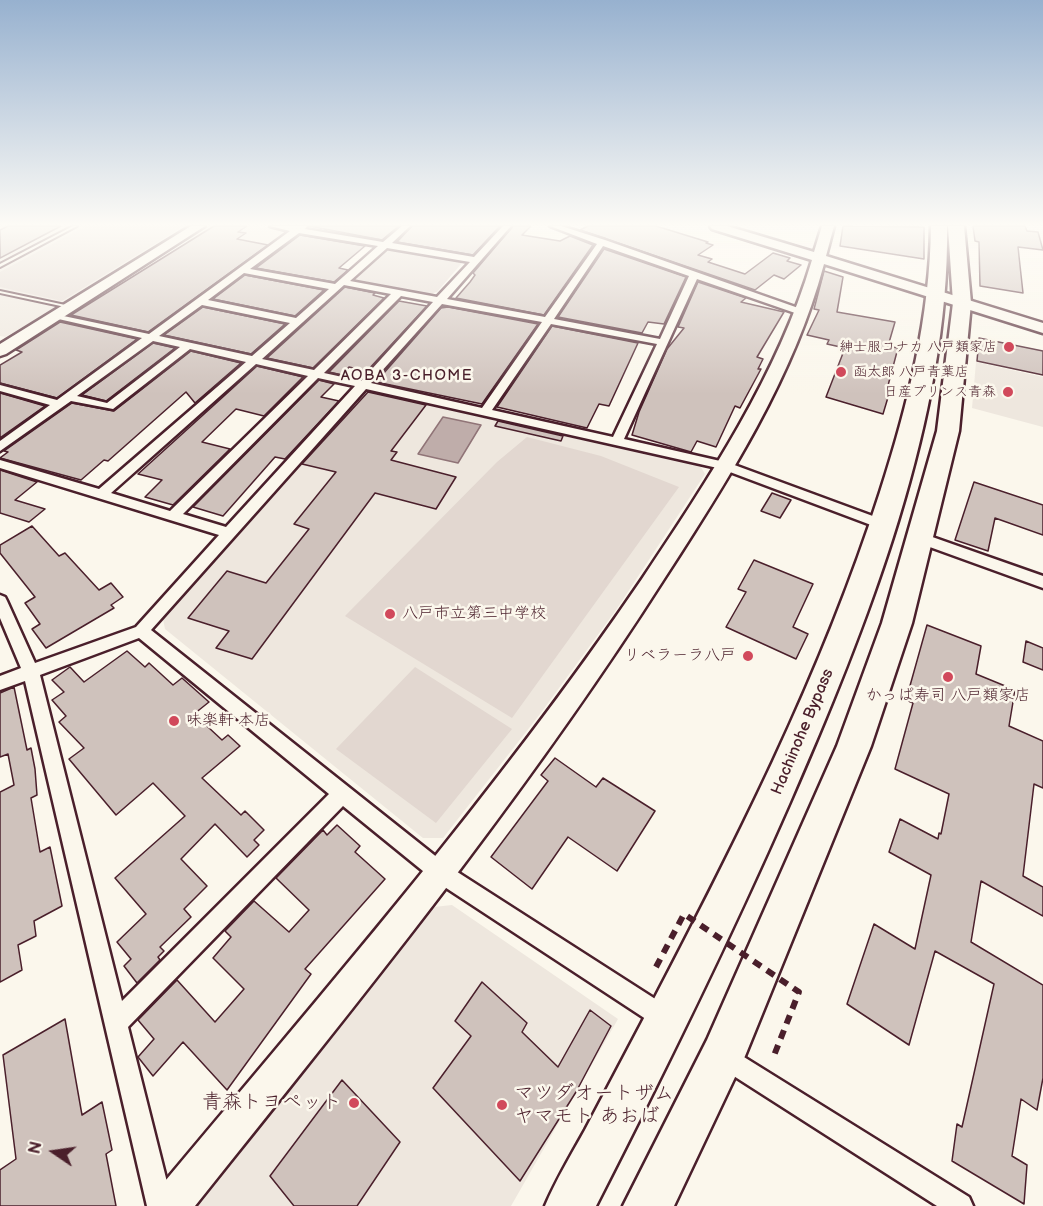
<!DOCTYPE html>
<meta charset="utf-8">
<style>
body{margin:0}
#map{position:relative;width:1043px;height:1206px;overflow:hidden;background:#fbf7ec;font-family:"Balsamiq Sans",sans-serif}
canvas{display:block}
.north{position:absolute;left:24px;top:1122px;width:60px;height:60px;-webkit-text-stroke:4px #fbf7ec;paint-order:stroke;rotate:283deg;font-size:16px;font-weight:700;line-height:24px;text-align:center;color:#4a1f2b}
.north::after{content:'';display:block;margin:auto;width:21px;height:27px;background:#4a1f2b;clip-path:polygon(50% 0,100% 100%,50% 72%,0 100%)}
</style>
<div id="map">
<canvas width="1043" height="1206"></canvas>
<div class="north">N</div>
</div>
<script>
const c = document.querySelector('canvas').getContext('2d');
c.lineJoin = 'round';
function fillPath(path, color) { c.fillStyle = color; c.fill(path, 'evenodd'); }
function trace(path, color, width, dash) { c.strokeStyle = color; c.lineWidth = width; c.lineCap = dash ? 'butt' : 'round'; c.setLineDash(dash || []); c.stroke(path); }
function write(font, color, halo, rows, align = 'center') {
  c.font = font + ' "Balsamiq Sans","Klee One",sans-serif'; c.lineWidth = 5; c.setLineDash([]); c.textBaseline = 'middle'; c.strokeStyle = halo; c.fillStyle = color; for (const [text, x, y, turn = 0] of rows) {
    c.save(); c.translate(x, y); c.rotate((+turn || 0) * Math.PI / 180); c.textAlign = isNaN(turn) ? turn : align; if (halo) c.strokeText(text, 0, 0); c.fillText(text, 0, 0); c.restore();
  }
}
fillPath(new Path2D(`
 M0,226H189L57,308L5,337L0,336Z
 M208,226H259L285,230L286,233L257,255L184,241Z
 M976,362L1043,377V427L972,408Z
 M366,391L701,467L705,474L616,610L540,714L443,838H423L165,629L163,619Z
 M452,905L618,1019L511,1206H190L434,907Z`), '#eee7de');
fillPath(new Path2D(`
 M86,226H184L62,301L0,287V272Z
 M386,249H393L462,263L437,292L430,294L356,281L354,278Z
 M527,437L601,456L679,487L512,718L345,616L497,462Z
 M415,667L512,729L436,823L336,749Z`), '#e2d7d0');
const water = new Path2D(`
 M443,417L481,425L458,463L418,454Z`);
fillPath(water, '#bfadaa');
trace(water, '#907477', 1.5);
const building = new Path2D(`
 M8,226H61L0,258V230Z
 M214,226H247L238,232L246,233L237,239L268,245L148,332L71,315Z
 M309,226H399L382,240Z
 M412,226H500L473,255L397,242Z
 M513,226H531L522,235L560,241L570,236L593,245L544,315L456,298L470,282L475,275L473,273Z
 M588,226H656L708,242L706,243L713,245L698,255L712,259L708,262L745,274L773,253L790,258L787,261L801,265L784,279L774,275L755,290L580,230Z
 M843,226L924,227V259L840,246Z
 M973,226H1025L1027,231L1038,232L1043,250L1018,247L1023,293L980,286L979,242L975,241Z
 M300,235L365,246L339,268L348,270L334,282L256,268Z
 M604,249L686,277L664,324L648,322L642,333L558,317Z
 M824,271L843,277L837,312L895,322L888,346L898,348L886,393L889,394L883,414L826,397L845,348L827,344L829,340L807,335L819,310L814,309Z
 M245,275L324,290L295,316L213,299Z
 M698,282L746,298L741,302L784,312L757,357L763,359L758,369H761L740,408L735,406L716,447L697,441L691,452L632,435L639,412L667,349L684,328L678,327Z
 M345,287L375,293L373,295L384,298L313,368L267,358Z
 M399,301L427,306L367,371L349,367L342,375L329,372Z
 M203,307L285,324L251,354L164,335Z
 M448,307L538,324L482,404L376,382L441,308Z
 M60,322L137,339L57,398L0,383V365L22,352L16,350Z
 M552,326L638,343L609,406L599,404L587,428L497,407Z
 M979,338L1043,351V375L977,361Z
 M153,343L175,348L106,401L82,395Z
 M191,351L241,363L195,403L186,392L108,461L104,460L81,480L0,458L8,452L4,451L72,403L114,411Z
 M257,366L303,377L264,416L236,409L202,442L230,449L173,505L145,497L162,480L138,474Z
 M319,380L334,384L321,397L339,401L285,459L275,457L223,516L193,507Z
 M368,392L426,405L391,451L397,452L391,460L456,477L436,509L375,493L252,659L216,648L229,631L188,618L227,571L266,583L309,529L294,524L336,472L302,464Z
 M0,393L45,406L0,438Z
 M498,421L563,436L561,441L495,426Z
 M0,470L37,482L15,500L45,509L29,522L0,513Z
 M974,482L1043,505V535L995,518L988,551L955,540Z
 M772,493L791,500L780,518L761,511Z
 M32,526L59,556L65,553L99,590L111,583L123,597L111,605L114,608L46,648L32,629L40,624L25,603L35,597L0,553V545Z
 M754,560L813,584L793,627L808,634L796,659L726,627L746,592L738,589Z
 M927,625L981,646L976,674L1015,690L1009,726L1043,741V788L1034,784L1023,876L1043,887V916L981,881L971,942L1043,985V1078L1037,1110L1021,1099L1012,1156L1027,1165L1024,1204L952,1161L957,1124L962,1127L994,984L935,951L909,1045L847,1004L874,924L915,949L931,875L889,852L900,819L938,839L939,833L941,834L949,794L895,769L913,703L906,700Z
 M1026,641L1043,648V670L1023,662Z
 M127,651L145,667L149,663L173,685L182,678L209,702L194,714L222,740L228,735L240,746L202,778L241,815L245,811L264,830L254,840L259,845L247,857L215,824L181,859L207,886L184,909L191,917L160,947L164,951L158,957L160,960L137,983L124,966L131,959L117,942L146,914L115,878L185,816L153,783L116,815L69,759L84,748L59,722L66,716L52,700L64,692L52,680L70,667L84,682Z
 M14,687L27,750L31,748L35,769L37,795L31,798L40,852L50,847L62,906L34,921L36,936L18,945L22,970L0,982V792L14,785L8,754L0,757V693Z
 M555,758L596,787L603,778L655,811L617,871L568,837L532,889L491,857L548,781L541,775Z
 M337,825L360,846L355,852L385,879L305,969L311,974L227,1090L183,1042L153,1076L138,1057L154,1039L138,1020L177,980L215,1022L244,989L213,958L231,937L225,931L254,901L289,932L309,910L276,878L323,830L327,835Z
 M482,982L527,1023L522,1032L558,1067L590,1010L611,1026L576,1092L520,1181L433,1088L471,1036L455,1021Z
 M65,1019L82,1115L102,1102L112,1150L106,1154L116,1206H0V1170L16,1159L3,1055Z
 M342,1080L400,1142L357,1206H294L270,1176Z`);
fillPath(building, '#cfc2bc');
trace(building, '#4a1f2b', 1.5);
const lane = new Path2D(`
 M73,226H77L0,267V264Z
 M0,291L70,306L72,307L70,308L0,293Z`);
const street = new Path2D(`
 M270,226H307L305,229L383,242L402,226H410L392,243L474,257L503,226H511L447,299L545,317L597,244L550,226H561L605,240L804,310V314H798L697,279L624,439L729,463L889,522L891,525L884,530L879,528L722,469L366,389L151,630L448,866L674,1011L677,1019L674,1027L666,1030L658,1027L434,880L343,806L128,1027L173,1206H147L25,681L0,690V676L21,668L0,618V595L5,597L7,601L35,663L136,627L219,535L0,468V460L99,489L246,362L190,349L113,409L71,401L0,451V441L50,405L0,391V385L57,400L142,338L54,318V314L149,334L290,231ZM299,233L378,246L335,284L250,269ZM603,246L689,276L660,339L554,319ZM387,248L470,262L437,297L350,281ZM244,273L329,289L296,318L208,300ZM344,285L391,294L314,370L262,359ZM401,296L433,302L361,381L324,373ZM442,304L542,322L482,408L371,383ZM202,305L290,323L252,356L159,336ZM551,324L657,344L613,437L492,410ZM153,341L180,347L107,403L77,396ZM256,364L308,376L170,511L111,493ZM318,378L355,386L226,527L183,514ZM139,638L329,794L122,1001L40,675Z
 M921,533L1043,576V588L916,542L914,538L916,534Z
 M723,1044L969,1197L973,1206H937L715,1064L711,1056L715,1048Z`);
const secondary = new Path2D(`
 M191,226H205L6,354L0,356V344Z
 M710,226H727L814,252L822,226H834L826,256L1043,323V333L824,264C794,377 727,482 664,579C523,800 358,1002 195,1206H151L156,1192C323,992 495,795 642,579C708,480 778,375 812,260L712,229Z`);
const highway = new Path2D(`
 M931,226H947C950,417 866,629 790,802C730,939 664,1073 596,1206H545C556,1180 571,1155 585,1130C604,1094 623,1058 642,1022C732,850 821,677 880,492C908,405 930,317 931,226Z
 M948,226H964L971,303L959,431L912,623L871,746L745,1056L674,1206H623L707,1040L837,746L882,623L937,431L953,303Z`);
trace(lane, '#4a1f2b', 4);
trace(street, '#4a1f2b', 5);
trace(secondary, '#4a1f2b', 5);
trace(highway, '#4a1f2b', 5);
fillPath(lane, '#fbf7ec');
fillPath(street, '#fbf7ec');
fillPath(secondary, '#fbf7ec');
fillPath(highway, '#fbf7ec');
trace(new Path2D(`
 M656,967L684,914L799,992L773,1058`), '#4a1f2b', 6, [9, 7]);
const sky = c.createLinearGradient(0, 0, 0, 394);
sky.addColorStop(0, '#97b1cf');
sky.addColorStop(0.57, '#fdfbf6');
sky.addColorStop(1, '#fdfbf600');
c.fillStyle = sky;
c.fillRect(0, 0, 1043, 394);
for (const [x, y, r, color] of [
 [1009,347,6,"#d1495b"],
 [841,372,6,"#d1495b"],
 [1008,392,6,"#d1495b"],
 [390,614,6,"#d1495b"],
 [748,656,6,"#d1495b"],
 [948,677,6,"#d1495b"],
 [174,721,6,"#d1495b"],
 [354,1103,6,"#d1495b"],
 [502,1105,6,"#d1495b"]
]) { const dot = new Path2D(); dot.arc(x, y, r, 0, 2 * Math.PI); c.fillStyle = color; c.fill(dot); trace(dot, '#fbf7ec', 2); }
write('14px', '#4a1f2b', '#fbf7ec', [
 ["紳士服コナカ 八戸類家店",997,347],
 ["函太郎 八戸青葉店",853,372,"left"],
 ["日産プリンス青森",996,392]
], 'right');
c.letterSpacing = '1.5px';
write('15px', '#4a1f2b', '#fbf7ec', [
 ["AOBA 3-CHOME",407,376]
]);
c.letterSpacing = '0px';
write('16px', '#4a1f2b', '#fbf7ec', [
 ["八戸市立第三中学校",402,614],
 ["リベラーラ八戸",736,656,"right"],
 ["かっぱ寿司 八戸類家店",948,696,"center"],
 ["味楽軒 本店",186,721]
], 'left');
write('16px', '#4a1f2b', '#fbf7ec', [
 ["Hachinohe Bypass",803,732,-67]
]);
write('20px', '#4a1f2b', '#fbf7ec', [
 ["マツダオートザム",514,1094],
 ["ヤマモト あおば",514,1117],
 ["青森トヨペット",342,1103,"right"]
], 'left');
</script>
